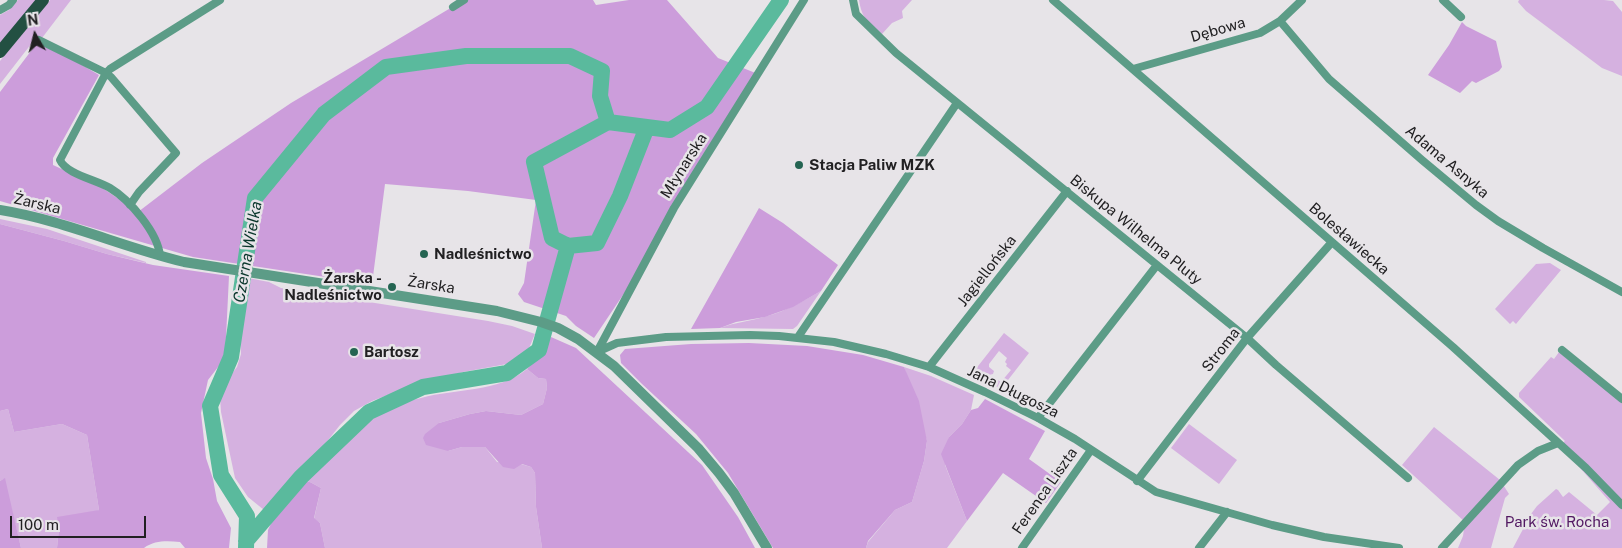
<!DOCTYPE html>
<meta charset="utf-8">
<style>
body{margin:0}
#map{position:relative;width:1622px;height:548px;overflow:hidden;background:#e7e4e8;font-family:"Public Sans",sans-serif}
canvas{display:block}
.north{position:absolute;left:10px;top:10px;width:50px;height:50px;-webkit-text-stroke:4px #e7e4e8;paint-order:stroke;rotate:352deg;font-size:14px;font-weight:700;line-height:20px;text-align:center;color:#212022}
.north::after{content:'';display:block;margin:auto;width:18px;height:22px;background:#212022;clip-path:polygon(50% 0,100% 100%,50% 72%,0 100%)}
.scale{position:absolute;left:10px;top:516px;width:136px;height:22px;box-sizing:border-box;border:2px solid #212022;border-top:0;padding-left:6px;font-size:15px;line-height:18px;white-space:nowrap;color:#212022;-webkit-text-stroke:4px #e7e4e8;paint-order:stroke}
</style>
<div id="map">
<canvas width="1622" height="548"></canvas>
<div class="north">N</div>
<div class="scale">100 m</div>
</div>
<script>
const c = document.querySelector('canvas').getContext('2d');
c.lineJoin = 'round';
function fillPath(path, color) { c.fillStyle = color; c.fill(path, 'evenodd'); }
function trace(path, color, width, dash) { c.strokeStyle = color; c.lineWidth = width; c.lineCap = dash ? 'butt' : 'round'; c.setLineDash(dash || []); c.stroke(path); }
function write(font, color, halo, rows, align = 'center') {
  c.font = font + ' "Public Sans",sans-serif'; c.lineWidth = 5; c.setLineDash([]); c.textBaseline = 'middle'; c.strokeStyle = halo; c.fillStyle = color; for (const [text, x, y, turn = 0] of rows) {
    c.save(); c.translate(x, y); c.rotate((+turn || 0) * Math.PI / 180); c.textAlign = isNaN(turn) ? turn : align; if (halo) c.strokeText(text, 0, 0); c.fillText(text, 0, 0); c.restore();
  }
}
fillPath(new Path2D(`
 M18,0H37L0,45V15L9,10Z
 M50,0H71L42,38L35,39L0,84V61Z
 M859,0H912L902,11L903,18L892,23L882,34C868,22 862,19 859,0Z
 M1519,0H1604L1613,1L1622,12V76L1602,68L1526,11L1518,2Z
 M0,219L47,229L146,262V263L107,254L64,241L0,224Z
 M1550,263L1561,270L1516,324L1513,321L1510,324L1495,309L1536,264Z
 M248,278L269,282L281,288L488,321L512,326L535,334L527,353L519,360L507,364L463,372L409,387L372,401L354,411L340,425L299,477L270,507L264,510L248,497L235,478L221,412L220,398L226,381L237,367L241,354L240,336Z
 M821,291L797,326L793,329L720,328C736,322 751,321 767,316C786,311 803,301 821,291Z
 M1004,333L1029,353L1001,389L995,386L998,380L1001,382L1011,370L1006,366L1007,364L1005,362L1007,358L999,351L989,364V367L994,371L993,374L984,376L981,380L971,375Z
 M1559,352L1622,403V548H1513L1531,514L1537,506L1556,489L1558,490L1563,497L1569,492L1597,515L1610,502L1560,445L1565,441L1519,397V393L1551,357L1554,359Z
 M904,367L931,376L974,395L971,410L962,424L949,437L945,465L967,521L947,548H866L868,542L895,510L912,502L924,461L927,441Z
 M527,369L538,378L546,379L547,388L543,404L521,415L486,411L470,414L439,423L448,451L462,447H485L497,462L521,464L531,467L535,473L536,507L542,548H325L320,523L314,519L321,488L310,482L302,481C323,461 353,425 378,413C391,407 407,401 421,398C457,388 497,393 527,369Z
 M8,409L14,432L62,424L87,435L99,510L59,528L57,548H21L4,479L0,481V411Z
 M1189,424L1237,460L1219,484L1171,448Z
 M1434,427L1500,480L1509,494L1505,498L1491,548H1458L1463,536L1465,522L1402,465Z`), '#d5b1e0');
fillPath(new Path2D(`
 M464,0H593L596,5L629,0H667L718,58L758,74L629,286L594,338L576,326L566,316L524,302L518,294L524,283L536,200L468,191L385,184L372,284L193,257L0,201V92L37,43L75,61L99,75L53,158V165L101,187L138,212L202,163L291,103Z
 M1462,22L1466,26L1496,41L1502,67L1499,71L1476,83L1472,81L1460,93L1428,75L1449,45Z
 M759,208L783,223L838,265L821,291L793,307L765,317L736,322L720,328L691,329Z
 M0,224L64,241L107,254L153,265L229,276L225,358L208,380L201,413L206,458L213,479L217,501L231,528L229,548H185L180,542C167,541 155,540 144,548H57L59,528L57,517L99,510L87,435L62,424L14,432L8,409L0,411Z
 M551,337L576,348L702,465L738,517L755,548H542L536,507L535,473L531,467L522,464L514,469L503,467L485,447H462L448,451L426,445L423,438L425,434L439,423L470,414L486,411L521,415L543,404L547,388L546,379L538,378L527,369L539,356Z
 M749,343L807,346L863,355L904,367L919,401L927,441L924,461L912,502L895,510L868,541L866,548H773L728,473L696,434L642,384L621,363L620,355L625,349L691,344Z
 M985,399L1045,431L1029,459L1061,482L1046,503L1003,473L967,521L941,454L949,437L962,424L971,410L978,408Z
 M5,478L21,548H0V481Z
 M302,481L310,482L321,488L314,518L320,523L325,548H267L268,530L276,513Z`), '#cc9ddb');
trace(new Path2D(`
 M568,246L552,238L534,162L608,122
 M246,541L301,477L369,412L423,387L507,373L539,350L568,246L597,243L620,196L647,127
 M246,548L247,516L221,475L210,406L231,357L255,198L324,114L386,67L466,56H570L602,71L600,96L608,122L670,130L707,107L781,0`), '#5aba9d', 16);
trace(new Path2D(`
 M853,0L856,14L896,53L1247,338L1276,365L1408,478
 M1053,0L1453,347L1586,468L1622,505
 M1443,0L1461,17
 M453,7L464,0
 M0,10L9,5L13,0
 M1280,21L1329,79L1422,160L1476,205L1498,221L1543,248L1622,292
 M39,40L106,73L111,77L176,153L139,192L130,205
 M1133,69L1260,33L1280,21L1302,0
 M160,256C158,233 130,200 110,188C97,180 66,174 60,160L106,73L110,69L220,0
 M798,337L957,103
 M1562,350L1622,399
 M597,352L617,343L666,337L750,335L779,336L834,342L886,354L929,367L985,392L1038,418L1075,439L1156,492L1272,525L1324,537L1399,548
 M597,352L674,208L804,0
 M929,367L1067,191
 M1038,418L1157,265
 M1137,481L1247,338L1332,242
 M1022,548L1091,450
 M1199,548L1227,512
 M1442,548L1518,465L1538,451L1558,443`), '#5c9c87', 8);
trace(new Path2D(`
 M0,210C63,220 122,247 184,262L497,311L541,322L558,328L578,339L614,366L698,448L719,473L734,493L767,548`), '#5c9c87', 10);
trace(new Path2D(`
 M0,52L43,0`), '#235042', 12);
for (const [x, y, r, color] of [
 [799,165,5,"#246452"],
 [424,254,5,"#246452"],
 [392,287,5,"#246452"],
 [354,352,5,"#246452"]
]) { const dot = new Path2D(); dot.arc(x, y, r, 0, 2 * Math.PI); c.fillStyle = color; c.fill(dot); trace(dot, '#e7e4e8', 2); }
write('15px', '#212022', '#e7e4e8', [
 ["Dębowa",1218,30,-16],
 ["Adama Asnyka",1447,162,40],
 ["Młynarska",684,166,-58],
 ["Żarska",37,204,13],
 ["Biskupa Wilhelma Pluty",1136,230,39],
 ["Bolesławiecka",1349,239,41],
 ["Jagiellońska",987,271,-52],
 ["Żarska",431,285,9],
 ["Stroma",1221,350,-52],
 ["Jana Długosza",1013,392,26],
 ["Ferenca Liszta",1045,491,-55]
]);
write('bold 15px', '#212022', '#e7e4e8', [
 ["Stacja Paliw MZK",809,165],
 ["Nadleśnictwo",434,254],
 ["Żarska -",382,278,"right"],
 ["Nadleśnictwo",382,295,"right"],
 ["Bartosz",364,352]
], 'left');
write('15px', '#521862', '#e7e4e8', [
 ["Park św. Rocha",1557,522]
]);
write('italic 16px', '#09362b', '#e7e4e8', [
 ["Czerna Wielka",248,252,-80]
]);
</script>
